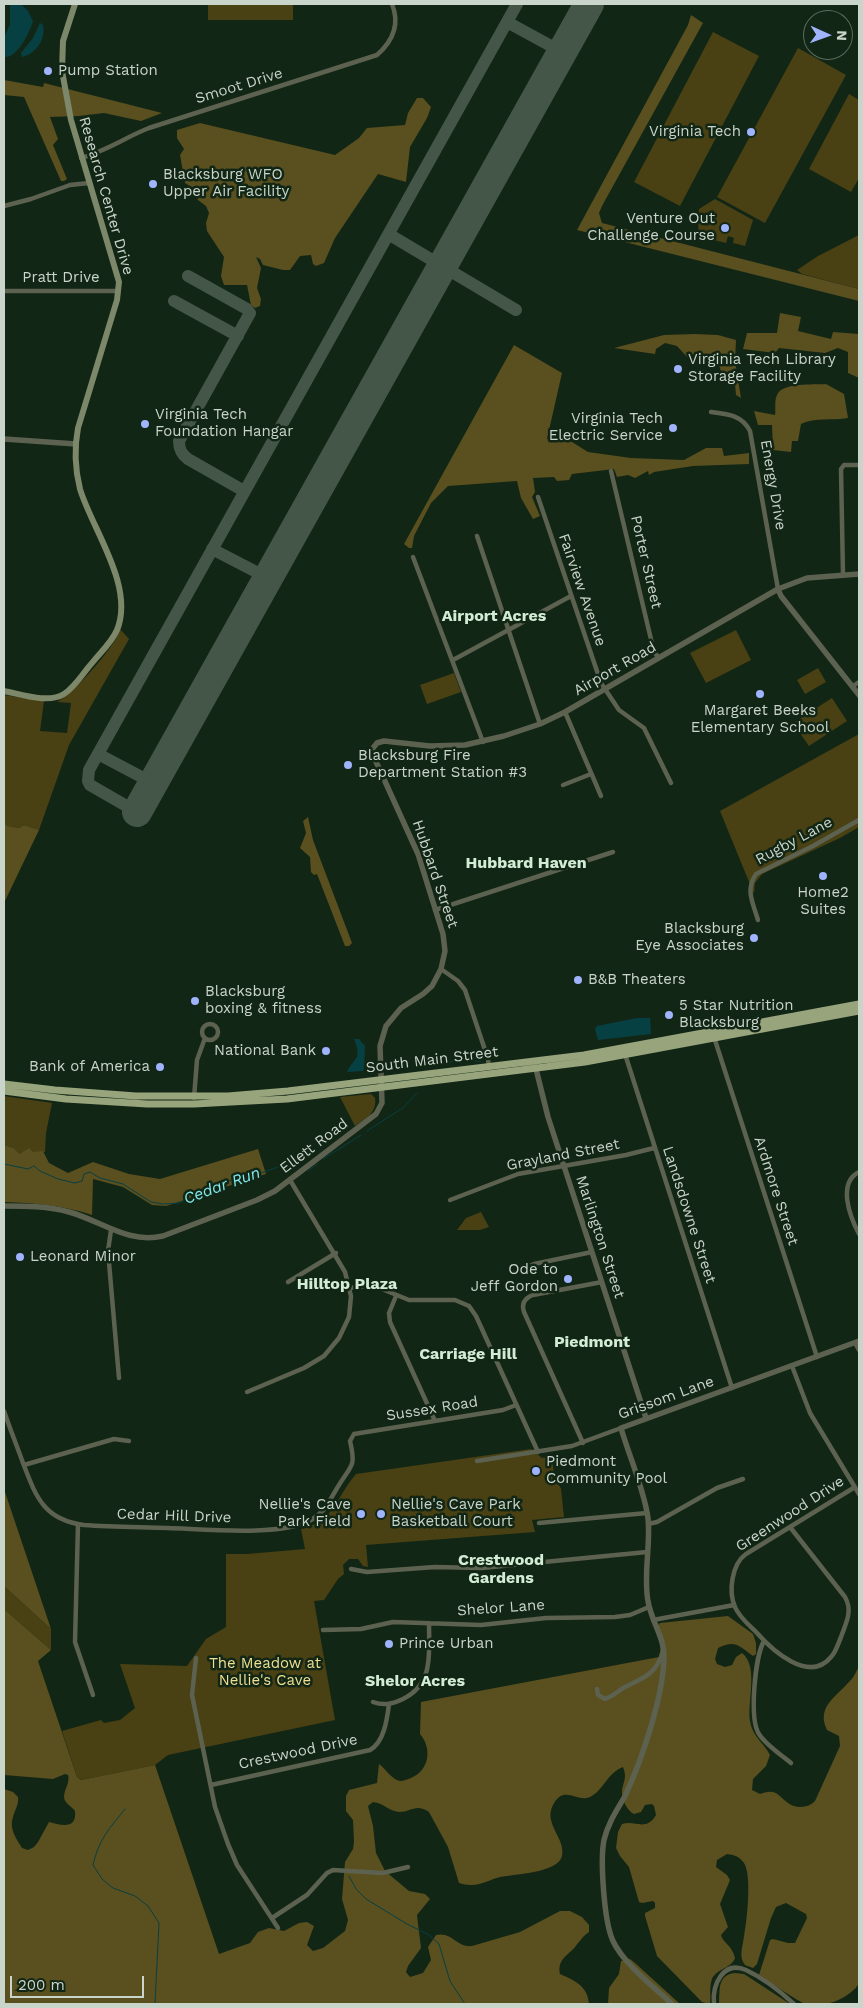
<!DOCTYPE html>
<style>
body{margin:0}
#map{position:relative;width:863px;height:2008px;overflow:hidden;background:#122616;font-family:"Work Sans",sans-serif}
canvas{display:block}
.frame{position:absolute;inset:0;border:5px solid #c9d5ca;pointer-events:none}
.north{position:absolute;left:803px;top:10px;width:50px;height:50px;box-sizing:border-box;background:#122616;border:1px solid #5b6c5e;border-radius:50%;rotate:92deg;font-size:14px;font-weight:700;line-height:20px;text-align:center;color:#c9d5ca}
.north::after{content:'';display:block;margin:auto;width:18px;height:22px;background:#a0b3fd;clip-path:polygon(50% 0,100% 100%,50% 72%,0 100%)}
.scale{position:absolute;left:10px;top:1976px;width:134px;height:22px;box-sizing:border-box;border:2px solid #c9d5ca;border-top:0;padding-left:6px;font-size:15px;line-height:18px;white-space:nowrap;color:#c9d5ca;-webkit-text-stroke:4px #122616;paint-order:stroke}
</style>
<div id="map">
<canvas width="863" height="2008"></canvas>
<div class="frame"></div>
<div class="north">N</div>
<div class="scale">200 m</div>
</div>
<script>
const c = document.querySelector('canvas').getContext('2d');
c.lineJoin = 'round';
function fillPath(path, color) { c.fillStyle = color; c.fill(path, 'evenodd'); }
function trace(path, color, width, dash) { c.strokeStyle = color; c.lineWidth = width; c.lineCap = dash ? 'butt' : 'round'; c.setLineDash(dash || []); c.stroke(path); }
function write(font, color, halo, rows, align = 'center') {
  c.font = font + ' "Work Sans",sans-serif'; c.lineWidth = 5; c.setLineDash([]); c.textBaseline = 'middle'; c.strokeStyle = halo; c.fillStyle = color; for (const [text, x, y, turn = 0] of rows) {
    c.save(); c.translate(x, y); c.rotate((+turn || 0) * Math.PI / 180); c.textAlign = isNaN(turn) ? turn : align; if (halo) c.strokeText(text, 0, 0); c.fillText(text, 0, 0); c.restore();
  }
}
fillPath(new Path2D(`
 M208,4H293V20H208Z
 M713,32L759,56L680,206L634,182Z
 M798,48L846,75L765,223L717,197Z
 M849,94L859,100V178L851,192L809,169Z
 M715,199L753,220L745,246L733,243L734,238L728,236L726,243L698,236L699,209Z
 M859,235V289L802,274L797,270L818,256Z
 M120,629L129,639L69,745L39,830L24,825L19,828L8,826L4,823V695L44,701L40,731L67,733L71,703L57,702C73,694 117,645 120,629Z
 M736,630L751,660L706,683L690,653Z
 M818,668L826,682L805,694L797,680Z
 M454,673L461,692L427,704L420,685Z
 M832,698L847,721L809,746L793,723Z
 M859,734V827L840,838L762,874L755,883L754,894L720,811Z
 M371,1094L375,1098C377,1113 366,1118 355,1126L340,1097Z
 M4,1096L52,1103L46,1133L45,1152H25L20,1154L14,1148L4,1145Z
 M481,1212L489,1227L480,1230H457L466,1218Z
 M531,1449L542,1458L552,1456L554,1475L561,1489L564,1517L532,1520L535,1532L366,1545L368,1567L363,1566L358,1559H349L343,1565L344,1574L338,1579L324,1600L314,1601L335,1720L168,1755L155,1765L81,1780L77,1777L62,1731L101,1720L104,1723L120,1720L135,1708L120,1664L187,1666L206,1639L226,1627V1554H247L305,1549L301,1529C336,1520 335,1498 356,1474Z
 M4,1586L51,1629V1650L4,1609Z`), '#494013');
fillPath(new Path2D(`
 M691,15L703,23L602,206L599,213L602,223L859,289V301L577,230L688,25Z
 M4,80L43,87L44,83L162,113L141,121L104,113L79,116L50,117L58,139L53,145L67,179L64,181H61L24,97L4,95Z
 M417,98H423L431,107L427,118L410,147L406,182L378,174L335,238L324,263L316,266L313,264L311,255L300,256L290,270H283L263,265L260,259L256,257L261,268L257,288L261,299L260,306L255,308L251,305L247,285H224L221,276L224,257L207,231L206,223L209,213L206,206L198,200L193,188L185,183L180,155L184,149L177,138V130L200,123L335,155L359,138L367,128L405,125L408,113Z
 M780,313L801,317L798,331L831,339L833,332L859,334V378L848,373V352L838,348L825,353L779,348L775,353L743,349L747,333H777Z
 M695,334L718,335L736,340L735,361L741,398L736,395L735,384L723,377L719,365L712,360L694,354L687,357L677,346L665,343L656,349L655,354L614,348L664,335Z
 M514,345L562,373L547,439L572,442L588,452L631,458L684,460L706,448H722L724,456L749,453V464L693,466L654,472L649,475L648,471L635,478L628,475L617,477L614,469L572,474L569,480L557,481L554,477L533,478L535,492L532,497L540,516L533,519L521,498L517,481L448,486L431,503L414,536L412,548H409L404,544Z
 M826,384L844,394L848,418C833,421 815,417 801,424L798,441H792L791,452L773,450L772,425H758L754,411L775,415C776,409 774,401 777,395C782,382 814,385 826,384Z
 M308,817L313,840L352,943L349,946H345L317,874L314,875L311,872L310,857L300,848L306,833L303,821Z
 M4,823L8,826L19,828L24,825L39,830L4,903Z
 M4,1145L14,1148L20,1154L29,1148L33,1152L43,1151L49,1163L68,1173L93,1162L129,1174L160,1179L258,1149L266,1174L166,1206L152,1205L123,1187L93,1179L92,1215C62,1205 34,1203 4,1202Z
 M4,1489L51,1629L4,1586Z
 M4,1609L51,1650L38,1661L77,1777L81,1780L155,1765L219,1954L250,1943L258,1932L269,1928L284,1931L299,1923L307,1922L314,1926L307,1945L313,1951L323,1948L345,1931L348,1920L342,1899L345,1862L353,1849L354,1842L353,1820L346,1811V1796L349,1790L377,1783L379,1764C386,1769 391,1779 400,1781C404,1781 407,1779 411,1778C430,1770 432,1748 420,1734L421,1702L659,1657L661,1646L655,1630L660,1623L728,1616L753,1634L756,1643V1654L753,1656C740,1647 736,1639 718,1648L715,1659L717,1664L725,1667L732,1665L736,1657L742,1653C759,1666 747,1702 750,1721C752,1736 764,1743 770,1755L766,1766L753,1779L752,1790L760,1794C777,1788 777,1795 788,1803C796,1809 809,1808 815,1801L840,1746L839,1736L827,1730C816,1707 836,1697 848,1683C853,1679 856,1672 859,1666V1984C848,1999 825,2008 806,2004C798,2002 769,1981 759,1975L770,1940L773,1939L788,1943H795L807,1918L806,1914L786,1903L776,1907L771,1918L757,1964L753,1968L745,1965C738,1957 743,1946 744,1936C747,1920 752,1875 744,1863C739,1856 734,1855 727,1854L717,1860L716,1867L727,1875L730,1880L720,1904L728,1927L721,1935C723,1943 732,1945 735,1958C731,1969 717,1968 712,1979C709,1987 711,1997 710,2004L702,2002L657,1956L645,1916V1913L655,1908V1903L653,1901L642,1903L639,1902L629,1867L620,1856L616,1848L618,1832L622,1824C636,1820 646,1832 656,1815L654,1806L652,1804L645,1805L641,1812L634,1814C627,1811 621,1798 622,1790C624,1780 627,1777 623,1767C607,1773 604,1790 590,1797C577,1803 564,1784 553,1805C543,1824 566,1838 562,1856C558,1873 515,1874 500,1877C491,1879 480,1886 470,1885C467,1885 463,1884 459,1883L448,1847L429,1812C416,1803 411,1812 399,1812C389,1811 383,1803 373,1802L368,1806L373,1826L376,1853L385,1871L409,1891L425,1894L430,1899L417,1915L421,1948L408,1966L406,1972L410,1977L423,1973L431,1960L428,1947L436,1935C452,1931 457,1948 472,1946L520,1932L560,1911H570L582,1917L589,1925V1932C582,1937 580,1941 575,1947C567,1956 557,1960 560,1974C574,1980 588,1986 589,2004H4V1789L13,1792L18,1797C19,1805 15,1809 13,1817C9,1829 16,1838 22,1848L28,1850L34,1847L38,1842L49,1822C61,1825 77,1830 75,1811C73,1808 68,1805 66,1802C60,1794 71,1784 68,1775L65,1774L53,1779L4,1775Z
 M630,1959L635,1963L680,2004H608L609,1988L619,1974L621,1961Z
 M735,1973L744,1974L790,2004H719C720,1990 717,1975 735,1973Z`), '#594f1f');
fillPath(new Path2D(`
 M10,4H21L28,11L33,21C30,32 17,59 4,57V37L10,25Z
 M40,23L43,25C46,39 36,54 22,57L21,53L33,38Z
 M637,1018H650L651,1034L598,1040L595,1029L597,1026Z
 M354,1039H359L365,1046L364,1068L363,1071L347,1072C353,1058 363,1061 354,1039Z`), '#074042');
trace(new Path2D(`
 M424,1067C434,1063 473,1058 481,1062
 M367,1131L404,1107L417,1093
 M323,1159L361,1135
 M4,1164L28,1169L34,1166L40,1171L58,1179L75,1183L82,1181L84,1174L90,1172L100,1178L123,1184L151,1202L163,1204L179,1203L245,1174L261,1173L278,1167
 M308,1171L317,1164
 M125,1809C109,1829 99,1839 93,1865L102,1879L113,1888L135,1896L148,1906L159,1923L155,2004
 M349,1876L356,1889L366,1899L407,1924L429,1935L439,1944L450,1981L465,2004`), '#074042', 1);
trace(new Path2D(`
 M507,22L562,52
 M390,235L516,310
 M188,276L247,309L250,313L179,441C179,449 181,454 188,459L244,491
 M174,301L238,336
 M212,549L268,578
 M98,754L153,783
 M137,812L90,785L88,781L89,770C230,514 376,260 517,4`), '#445647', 12);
trace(new Path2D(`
 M137,812L589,4`), '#445647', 30);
trace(new Path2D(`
 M81,158C106,151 126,137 149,128L377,55C393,41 400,24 392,4
 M4,206L31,199L70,185L89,183
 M4,291H118
 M711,412C728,414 742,415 750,431L778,589
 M611,471L654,652L659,658
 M538,497L601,683L619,710L644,728L671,783
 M477,536L540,724
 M413,557L483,742
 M843,575L841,469L844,465H859
 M453,660L571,596
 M853,686L859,682
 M565,712L601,796
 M563,785L591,774
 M435,910L613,852
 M758,920C753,903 745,890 756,874L813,846L859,820
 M441,969L458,981L465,990L488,1059L489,1068
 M202 1032a8 8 0 1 1 16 0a8 8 0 1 1-16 0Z
 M714,1037L817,1357
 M625,1054L732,1388
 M194,1098L197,1060L205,1038
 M859,1172C837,1183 850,1217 859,1234
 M450,1200L518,1174L626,1155L654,1148
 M111,1230L108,1251L119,1378
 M514,1273L534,1264L592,1252
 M288,1282L336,1253
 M350,1288L372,1285L409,1300H455L469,1306L476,1316L538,1452
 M396,1296L389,1313L390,1322L435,1421
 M855,1343L859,1350
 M792,1366L810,1413L859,1494
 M247,1392L304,1368L324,1356L339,1338L349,1317L351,1296L345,1272L290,1180
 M4,1411C10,1429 17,1446 23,1463C36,1497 44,1520 84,1525C112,1527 140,1527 168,1528C203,1529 281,1537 311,1520C326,1512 330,1499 339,1485C352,1464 356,1467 350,1441L354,1434L503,1410L516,1405
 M583,1443L524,1312C521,1303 525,1298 533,1295L602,1282
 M477,1461L572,1446L621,1428
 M24,1465L114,1439L129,1441
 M539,1523L647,1513
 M78,1524L75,1642L93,1695
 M648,1524L657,1522L717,1488L743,1479
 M790,1527L845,1597C853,1611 846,1623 841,1637C838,1644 836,1652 831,1657C809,1684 772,1650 757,1633C749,1625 739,1617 735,1607C728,1591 732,1564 746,1554L855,1487
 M351,1569L367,1572L435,1567L482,1568L647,1552
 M653,1620L734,1605
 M323,1630L361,1629L393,1622L481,1625L546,1618L615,1617L630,1615L649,1607
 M764,1641C755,1656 749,1719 759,1734C766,1745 780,1754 791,1763
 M196,1658L192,1695L215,1807L228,1844L237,1865L278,1928
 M597,1689L598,1695L605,1699C616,1695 617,1691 625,1687C645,1677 655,1675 663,1652
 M373,1702C384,1706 392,1704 403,1699C434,1684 429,1653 429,1623
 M211,1785L370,1750C384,1742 387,1720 389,1704
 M272,1918L307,1895L327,1873L333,1870L383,1873L408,1867
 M714,2004C712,1985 723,1960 746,1970C763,1978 781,1992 794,2004`), '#5c624f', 4.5);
trace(new Path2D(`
 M4,439L76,444
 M778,589L781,596L859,695
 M535,1065L548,1117L646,1418
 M4,1206C25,1206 48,1206 69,1212C102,1221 127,1244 163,1236L257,1200L275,1191L376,1114L382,1103L380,1046L386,1026L401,1008L423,994L432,986L441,969L445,951L443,934L418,854L373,755V748L377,743L384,741L430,746L465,745L504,736L540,724L565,712L778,589L807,578L859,574
 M672,2004C654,1987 623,1963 613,1941C604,1922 600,1860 604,1840C608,1823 617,1810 625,1796C642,1760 663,1697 664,1658C665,1638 651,1621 648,1601C643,1574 651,1545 648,1518C644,1489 629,1456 621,1428L859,1341`), '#5c624f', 5.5);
trace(new Path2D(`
 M4,691C21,694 48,704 64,694C75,687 83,673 92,663C100,653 112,642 117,630C135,586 92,529 80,489C75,469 74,449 78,428L117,300L119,282L71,120L62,71L63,41L75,4`), '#7d8769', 6);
trace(new Path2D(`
 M4,1084L55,1090L136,1096H228L288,1091L584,1055L859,1004
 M4,1091L66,1099L147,1104H194L287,1099L585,1062L859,1011`), '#97a47c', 7);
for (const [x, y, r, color] of [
 [48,71,5,"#a0b3fd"],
 [751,132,5,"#a0b3fd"],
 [153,184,5,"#a0b3fd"],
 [725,228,5,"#a0b3fd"],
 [678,369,5,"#a0b3fd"],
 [145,424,5,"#a0b3fd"],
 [673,428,5,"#a0b3fd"],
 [760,694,5,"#a0b3fd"],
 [348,765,5,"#a0b3fd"],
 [823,876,5,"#a0b3fd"],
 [754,938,5,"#a0b3fd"],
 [578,980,5,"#a0b3fd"],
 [195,1001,5,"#a0b3fd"],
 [669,1015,5,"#a0b3fd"],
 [326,1051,5,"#a0b3fd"],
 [160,1067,5,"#a0b3fd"],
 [20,1257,5,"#a0b3fd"],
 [568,1279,5,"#a0b3fd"],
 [536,1471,5,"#a0b3fd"],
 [361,1514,5,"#a0b3fd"],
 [381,1514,5,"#a0b3fd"],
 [389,1644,5,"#a0b3fd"]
]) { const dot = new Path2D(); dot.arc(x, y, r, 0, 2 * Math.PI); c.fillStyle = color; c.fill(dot); trace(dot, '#122616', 2); }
write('15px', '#c9d5ca', '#122616', [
 ["Pump Station",58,71],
 ["Virginia Tech",741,132,"right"],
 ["Blacksburg WFO",163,175],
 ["Upper Air Facility",163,192],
 ["Venture Out",715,219,"right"],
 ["Challenge Course",715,236,"right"],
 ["Virginia Tech Library",688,360],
 ["Storage Facility",688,377],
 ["Virginia Tech",155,415],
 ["Foundation Hangar",155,432],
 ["Virginia Tech",663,419,"right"],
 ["Electric Service",663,436,"right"],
 ["Margaret Beeks",760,711,"center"],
 ["Elementary School",760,728,"center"],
 ["Blacksburg Fire",358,756],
 ["Department Station #3",358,773],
 ["Home2",823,893,"center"],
 ["Suites",823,910,"center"],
 ["Blacksburg",744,929,"right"],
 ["Eye Associates",744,946,"right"],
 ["B&B Theaters",588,980],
 ["Blacksburg",205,992],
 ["boxing & fitness",205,1009],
 ["5 Star Nutrition",679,1006],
 ["Blacksburg",679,1023],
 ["National Bank",316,1051,"right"],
 ["Bank of America",150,1067,"right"],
 ["Leonard Minor",30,1257],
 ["Ode to",558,1270,"right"],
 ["Jeff Gordon",558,1287,"right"],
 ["Piedmont",546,1462],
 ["Community Pool",546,1479],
 ["Nellie's Cave",351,1505,"right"],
 ["Park Field",351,1522,"right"],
 ["Nellie's Cave Park",391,1505],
 ["Basketball Court",391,1522],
 ["Prince Urban",399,1644]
], 'left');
write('15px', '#c9d5ca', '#122616', [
 ["Smoot Drive",239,86,-17],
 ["Research Center Drive",106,196,74],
 ["Pratt Drive",61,278],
 ["Energy Drive",773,485,80],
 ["Porter Street",646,562,77],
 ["Fairview Avenue",582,590,71],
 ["Airport Road",615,669,-30],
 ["Rugby Lane",794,841,-28],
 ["Hubbard Street",435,874,71],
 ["South Main Street",432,1060,-7],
 ["Ellett Road",314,1146,-37],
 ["Grayland Street",563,1155,-11],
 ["Ardmore Street",776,1191,72],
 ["Landsdowne Street",689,1215,72],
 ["Marlington Street",600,1237,72],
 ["Grissom Lane",666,1398,-20],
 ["Sussex Road",432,1409,-9],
 ["Greenwood Drive",790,1514,-33],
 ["Cedar Hill Drive",174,1516,2],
 ["Shelor Lane",501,1608,-4],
 ["Crestwood Drive",298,1752,-12]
]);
write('15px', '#efdf92', '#122616', [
 ["The Meadow at",265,1664],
 ["Nellie's Cave",265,1681]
]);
write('bold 16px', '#d3ecd5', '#122616', [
 ["Airport Acres",494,616],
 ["Hubbard Haven",526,863],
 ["Hilltop Plaza",347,1284],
 ["Piedmont",592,1342],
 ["Carriage Hill",468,1354],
 ["Crestwood",501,1560],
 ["Gardens",501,1578],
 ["Shelor Acres",415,1681]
]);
write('italic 16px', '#81eaed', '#122616', [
 ["Cedar Run",222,1186,-20]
]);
</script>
